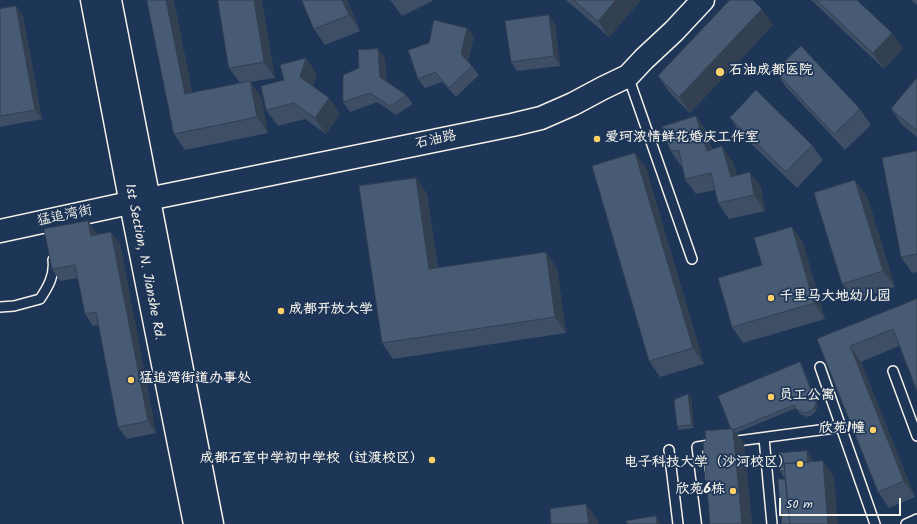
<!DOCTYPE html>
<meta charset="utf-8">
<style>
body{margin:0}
#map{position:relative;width:917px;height:524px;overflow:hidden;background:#1d3557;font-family:Kalam,sans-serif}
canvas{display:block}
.scale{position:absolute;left:779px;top:498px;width:122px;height:18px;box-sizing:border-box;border:2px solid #f4f1e8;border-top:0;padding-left:5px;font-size:12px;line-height:14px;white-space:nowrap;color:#f4f1e8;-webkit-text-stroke:3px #1d3557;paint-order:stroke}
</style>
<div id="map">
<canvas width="917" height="524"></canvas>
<div class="scale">50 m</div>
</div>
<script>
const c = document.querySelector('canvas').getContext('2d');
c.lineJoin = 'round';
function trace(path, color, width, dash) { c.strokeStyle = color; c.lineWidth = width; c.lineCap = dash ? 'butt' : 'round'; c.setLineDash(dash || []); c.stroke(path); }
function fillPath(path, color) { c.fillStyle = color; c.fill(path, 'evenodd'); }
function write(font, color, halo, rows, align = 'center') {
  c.font = font + ' Kalam,"LXGW WenKai TC",sans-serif'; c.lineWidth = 3.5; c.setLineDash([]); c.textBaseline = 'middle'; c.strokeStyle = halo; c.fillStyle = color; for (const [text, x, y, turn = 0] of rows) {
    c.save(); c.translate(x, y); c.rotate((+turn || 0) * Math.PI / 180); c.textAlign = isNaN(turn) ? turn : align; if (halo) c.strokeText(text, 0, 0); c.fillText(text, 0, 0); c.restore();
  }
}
const service = new Path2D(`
 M628,76L692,259
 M0,307L14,306L40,299C48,287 55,275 53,260
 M820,367L875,524
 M893,371L917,436
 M764,438L772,524
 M730,442L842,427
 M669,450L678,524
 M707,524L697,447L716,444
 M906,524L917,519`);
const tertiary = new Path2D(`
 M0,231L148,199L512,125L541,118L573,104L603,88L628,76L644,59L674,31L703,0`);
const secondary = new Path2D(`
 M92,0L131,204L195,524
 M110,0L212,524`);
trace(service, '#f4f1e8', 12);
trace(tertiary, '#f4f1e8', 25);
trace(secondary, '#f4f1e8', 25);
trace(service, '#1d3557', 9);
trace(tertiary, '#1d3557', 22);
trace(secondary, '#1d3557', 22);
fillPath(new Path2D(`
 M218,0H262L275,78L250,82L261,97L268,133L185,150L174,134L192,93L240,83L229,68Z
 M302,0H347L360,31L325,45L314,29Z
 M390,0H432L433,1L402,16Z
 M566,0H641L609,37Z
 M811,0H857L892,33L903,49L884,69Z
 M911,0H917V5Z
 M16,6L23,16L42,119L0,127V9Z
 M555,24L560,66L517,71L511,62Z
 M773,25L690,113L669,92L658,76Z
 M467,28L474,37L468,61L472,66L479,75L456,97L442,82L425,88L418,79L429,43Z
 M385,58L386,81L406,95L413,104L396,115L377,102L350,112L343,102Z
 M775,71L860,109L871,125L845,150L786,87Z
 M317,74L313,87L329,98L340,114L326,134L305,119L278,126L266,110Z
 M917,78V137L902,125L891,109Z
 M696,116L707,132L712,149L733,162L737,175L761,187L765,211L729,219L718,203L715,190L696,194L685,179L682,166H681L670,150Z
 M730,118L812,145L823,160L797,188L741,134Z
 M917,151V272L912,273L901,257Z
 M635,153L646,168L704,364L660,377L649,361Z
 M416,178L427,194L438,268H557L566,333L393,359L382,343Z
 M867,196L895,287L853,300L842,284Z
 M88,221L96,232L97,234L111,232L120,244L156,433L127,439L118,427L99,325L93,326L85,314L78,278L60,281L52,269Z
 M792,227L803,243L825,319L743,343L732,327L762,265Z
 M917,299L899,346L861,362L915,497L889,508L878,492L817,339Z
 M800,362L802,365L818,406L816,411L811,416L807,417L800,414L796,408L736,433L744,444L752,524H710L706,441L731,429Z
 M691,397L694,428L679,430L677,426Z
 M811,457L812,462L823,461L834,477L785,479L780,471Z`), '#3e4e64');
fillPath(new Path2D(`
 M166,0H174L196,110L185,94Z
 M254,0H262L275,78L264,62Z
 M342,0H347L360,31L349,15Z
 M616,0H641L609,37L598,21Z
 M16,6L23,16L42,119L35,110Z
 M762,9L773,25L690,113L679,97Z
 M549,15L555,24L560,66L554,56Z
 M467,28L474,37L467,63L461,54Z
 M892,33L903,49L884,69L873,53Z
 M378,49L385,58L387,87L380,77Z
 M306,58L317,74L311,93L300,77Z
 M250,81L261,97L268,133L257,117Z
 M329,98L340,114L326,134L315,118Z
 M696,116L707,132L718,167L707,151Z
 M722,146L733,162L742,193L731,177Z
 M635,153L646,168L704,364L693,348Z
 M750,172L761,187L765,211L754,195Z
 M416,178L427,194L440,285L429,269Z
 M855,180L867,196L895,287L883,271Z
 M88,221L96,232L99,248L91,236Z
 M792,227L803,243L825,319L814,303Z
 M111,232L120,244L156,433L148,421Z
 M546,252L557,268L566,333L555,317Z
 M850,346L861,362L915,497L904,481Z
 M800,362L802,365L818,406L816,411L814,408Z
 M688,394L691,397L694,428L692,425Z
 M733,429L744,444L752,524H742Z
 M807,451L811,457L813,476L808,469Z
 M823,461L834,477L838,524H828Z
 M586,504L598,520V524H589Z
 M656,516L661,524H657Z`), '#324051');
const building = new Path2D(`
 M147,0H166L185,94L250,81L257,117L174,134Z
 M218,0H254L264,62L229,68Z
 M302,0H342L349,15L314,29Z
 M574,0H616L598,21Z
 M730,0H753L762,9L679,97L658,76Z
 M817,0H857L892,33L873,53Z
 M16,6L35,110L0,116V9Z
 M549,15L554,56L511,62L505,21Z
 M434,20L467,28L461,54L472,66L449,88L435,72L418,79L408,50L429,43Z
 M801,46L860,109L834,134L775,71Z
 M378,49L380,77L406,95L390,106L370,93L343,102V75L359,68L358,50Z
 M306,58L300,77L329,98L315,118L294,103L266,110L261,86L284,80L280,65Z
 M917,78V131L891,109Z
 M756,90L812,145L786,172L730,118Z
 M696,116L707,151L722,146L731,177L750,172L754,195L718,203L711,173L685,179L679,151L670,150L662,127Z
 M917,151V254L901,257L882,158Z
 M635,153L693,348L649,361L592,166Z
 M416,178L429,269L546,252L555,317L382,343L359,186Z
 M855,180L883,271L842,284L814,193Z
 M88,221L91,236L111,232L148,421L118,427L96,312L85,314L75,265L52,269L44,229Z
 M792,227L814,303L732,327L718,278L762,265L754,238Z
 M917,299V391L893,329L850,346L904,481L878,492L817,339Z
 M800,362L816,403L814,408L809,412L805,413L797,410L794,405L733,430V429H731L718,396Z
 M688,394L692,425L677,426L674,400Z
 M733,429L742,524H710L703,442L706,441L705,431Z
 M807,451L808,462L784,464L785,471H780L779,453Z
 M823,461L828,524H790L784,464Z
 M778,479H785L790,524H782Z
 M586,504L589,524H551L550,509Z
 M656,516L657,524H627L626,521Z`);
fillPath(building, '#485b74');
trace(building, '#324051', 1);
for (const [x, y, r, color] of [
 [720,72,5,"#ffd166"],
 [597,139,4,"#ffd166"],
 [771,298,4,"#ffd166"],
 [281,311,4,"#ffd166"],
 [131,380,4,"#ffd166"],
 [771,397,4,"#ffd166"],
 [873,430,4,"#ffd166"],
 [432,460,4,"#ffd166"],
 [800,464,4,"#ffd166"],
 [733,491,4,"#ffd166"]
]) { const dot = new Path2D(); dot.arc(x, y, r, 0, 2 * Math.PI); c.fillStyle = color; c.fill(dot); trace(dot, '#1d3557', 1.5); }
write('bold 14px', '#f4f1e8', '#1d3557', [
 ["石油成都医院",729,72],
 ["爱珂浓情鲜花婚庆工作室",605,139],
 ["千里马大地幼儿园",779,298],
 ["成都开放大学",289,311],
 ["猛追湾街道办事处",139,380],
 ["员工公寓",779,397],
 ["欣苑1幢",865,430,"right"],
 ["成都石室中学初中学校（过渡校区）",424,460,"right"],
 ["电子科技大学（沙河校区）",792,464,"right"],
 ["欣苑6栋",725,491,"right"]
], 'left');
write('14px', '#f4f1e8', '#1d3557', [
 ["石油路",436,141,-12],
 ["猛追湾街",65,217,-12],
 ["1st Section, N. Jianshe Rd.",143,262,79]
]);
</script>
